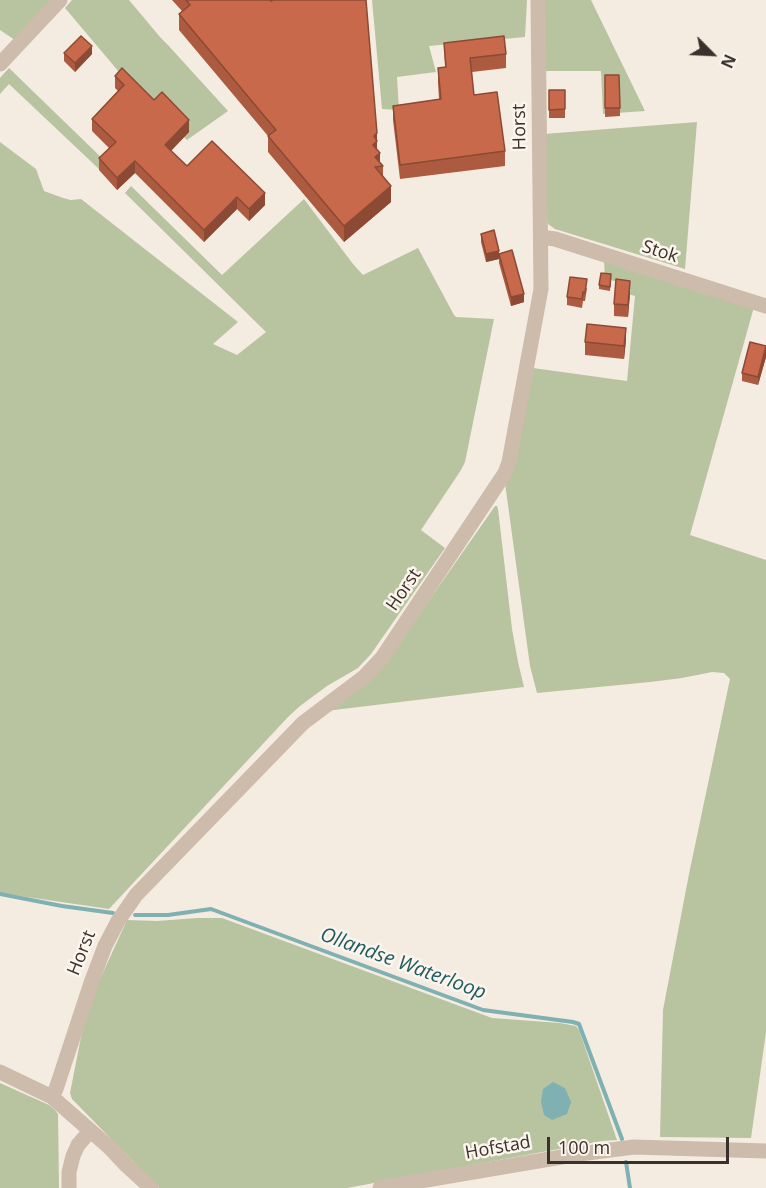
<!DOCTYPE html>
<style>
body{margin:0}
#map{position:relative;width:766px;height:1188px;overflow:hidden;background:#f4ebe1;font-family:"Open Sans",sans-serif}
canvas{display:block}
.north{position:absolute;left:682px;top:24px;width:60px;height:60px;-webkit-text-stroke:4px #fbf5ee;paint-order:stroke;rotate:114deg;font-size:16px;font-weight:700;line-height:24px;text-align:center;color:#3b302b}
.north::after{content:'';display:block;margin:auto;width:21px;height:27px;background:#3b302b;clip-path:polygon(50% 0,100% 100%,50% 72%,0 100%)}
.scale{position:absolute;left:547px;top:1137px;width:182px;height:27px;box-sizing:border-box;border:3px solid #3b302b;border-top:0;padding-left:8px;font-size:18px;line-height:21px;white-space:nowrap;color:#3b302b;-webkit-text-stroke:4px #fbf5ee;paint-order:stroke}
</style>
<div id="map">
<canvas width="766" height="1188"></canvas>
<div class="north">N</div>
<div class="scale">100 m</div>
</div>
<script>
const ctx = document.querySelector('canvas').getContext('2d');
ctx.lineJoin = 'round';
function fill(path, color) { ctx.fillStyle = color; ctx.fill(path, 'evenodd'); }
const toPath = rows => new Path2D(rows.map(r => 'M' + r).join(''));
function strokePath(path, color, width, dash) { ctx.strokeStyle = color; ctx.lineWidth = width; ctx.lineCap = dash ? 'butt' : 'round'; ctx.setLineDash(dash || []); ctx.stroke(path); }
function write(font, color, halo, rows, align = 'center') {
  ctx.font = font + ' "Open Sans",sans-serif'; ctx.lineWidth = 5; ctx.setLineDash([]); ctx.textBaseline = 'middle'; ctx.strokeStyle = halo; ctx.fillStyle = color; for (const [text, x, y, turn = 0] of rows) {
    ctx.save(); ctx.translate(x, y); ctx.rotate((+turn || 0) * Math.PI / 180); ctx.textAlign = isNaN(turn) ? turn : align; if (halo) ctx.strokeText(text, 0, 0); ctx.fillText(text, 0, 0); ctx.restore();
  }
}
fill(toPath([
 [0,0,52,0,15,40,0,30],
 [72,0,129,0,160,37,167,44,228,111,187,140,130,85,65,8],
 [372,0,527,0,525,37,429,46,436,72,397,77,399,110,382,109],
 [543,0,591,0,645,111,603,114,601,71,543,71],
 [9,68,107,163,100,170,9,84,0,94,0,78],
 [697,122,685,269,555,229,548,224,547,217,544,134],
 [0,142,36,169,44,191,63,198,71,200,81,199,238,322,213,344,237,355,266,332,125,193,131,186,222,275,304,199,353,264,363,275,418,248,454,315,456,317,494,319,465,462,461,470,421,530,445,548,371,654,358,668,327,686,300,706,288,717,109,909,0,893],
 [604,261,754,307,690,535,766,560,766,1032,751,1138,660,1137,663,1010,689,874,730,679,724,673,712,672,682,678,650,682,537,693,530,666,505,483,533,368,627,381,635,296,621,292,619,282,605,279],
 [495,506,497,506,498,509,512,629,518,662,524,687,326,711,391,655],
 [197,918,222,918,492,1018,560,1023,576,1026,579,1030,617,1140,602,1141,347,1188,159,1188,72,1099,70,1093,81,1037,91,999,127,920,157,921],
 [0,1083,49,1105,55,1110,58,1114,59,1188,0,1188]
]), '#b8c4a0');
fill(toPath([
 [553,1082,565,1088,571,1102,567,1114,552,1120,544,1115,541,1102,543,1089]
]), '#7fb0b2');
strokePath(toPath([
 [0,894,62,906,113,913],
 [135,915,168,915,211,909,483,1010,573,1022,579,1024,622,1139],
 [626,1162,630,1188]
]), '#7fb0b2', 4);
strokePath(toPath([
 [0,64,60,0],
 [541,237,555,239,766,306],
 [0,1072,52,1097,109,1147,126,1165,151,1188],
 [52,1097,56,1089,91,983,105,946,118,921,136,895,303,723,364,677,382,658,505,473,509,462,541,289,538,0],
 [69,1188,69,1172,73,1156,78,1145,90,1131],
 [380,1188,579,1154,634,1147,766,1151]
]), '#cdbbac', 15);
fill(toPath([
 [172,0,270,0,377,133,377,150,380,162,383,166,383,176,391,202,344,242,268,152,268,136,179,30,179,14,182,11],
 [444,43,506,54,506,68,472,72,474,95,505,151,505,166,400,179,393,120,393,106,439,99,438,83,438,68,445,67],
 [64,53,92,54,75,72,64,61],
 [605,75,620,108,620,116,605,117],
 [115,76,154,100,189,132,171,151,187,166,265,205,249,221,237,209,204,242,135,173,117,190,99,170,99,158,109,148,92,131,92,119,118,91,115,88],
 [549,90,565,90,565,118,549,118],
 [481,234,499,254,524,302,511,306,499,263,499,259,486,262,481,242],
 [611,278,610,291,599,289,599,285],
 [587,288,585,301,583,301,582,308,567,305,567,297],
 [630,293,628,317,614,316,614,304],
 [626,340,624,359,585,355,585,342],
 [766,346,766,357,758,385,742,381,742,373]
]), '#ac5a40');
fill(toPath([
 [92,46,92,54,75,72,75,63],
 [189,120,189,132,165,157,165,145],
 [377,133,377,155,380,153,380,166,373,161,374,136],
 [135,161,135,173,117,190,117,178],
 [391,186,391,202,344,242,344,226],
 [265,193,265,205,249,221,249,209],
 [237,197,237,209,204,242,204,230],
 [499,251,499,259,486,262,486,254],
 [630,281,630,293,628,317,628,305],
 [524,294,524,302,511,306,511,297],
 [626,328,626,340,624,359,624,346],
 [766,349,766,357,758,385,758,377]
]), '#8c4a34');
const building = toPath([
 [186,0,270,0,271,1,273,0,366,0,377,133,374,136,377,141,373,145,380,153,375,157,383,166,375,167,391,186,344,226,268,136,276,130,179,14,190,5,186,0],
 [81,36,92,46,75,63,64,53,81,36],
 [504,36,506,54,470,58,474,95,497,92,505,151,400,165,393,106,441,99,438,68,446,67,444,43,504,36],
 [122,68,154,100,162,92,189,120,165,145,187,166,212,141,265,193,249,209,237,197,204,230,135,161,117,178,99,158,116,142,92,119,124,85,115,76,122,68],
 [605,75,619,75,620,108,605,108,605,75],
 [549,90,565,90,565,109,549,110,549,90],
 [494,230,499,251,486,254,481,234,494,230],
 [512,250,524,294,511,297,499,254,512,250],
 [601,273,611,274,610,287,599,285,601,273],
 [570,277,587,279,585,293,583,292,582,299,567,297,570,277],
 [616,279,630,281,628,305,614,304,616,279],
 [587,324,626,328,624,346,585,342,587,324],
 [750,342,766,346,758,377,742,373,750,342]
]);
fill(building, '#c8694b');
strokePath(building, '#8c4a34', 1.5);
write('18px', '#3b302b', '#fbf5ee', [
 ["Horst",520,127,-91],
 ["Stok",660,252,18],
 ["Horst",404,590,-56],
 ["Horst",82,953,-68],
 ["Hofstad",498,1148,-10]
]);
write('italic 20px', '#1f5a5e', '#fbf5ee', [
 ["Ollandse Waterloop",403,964,20]
]);
</script>
